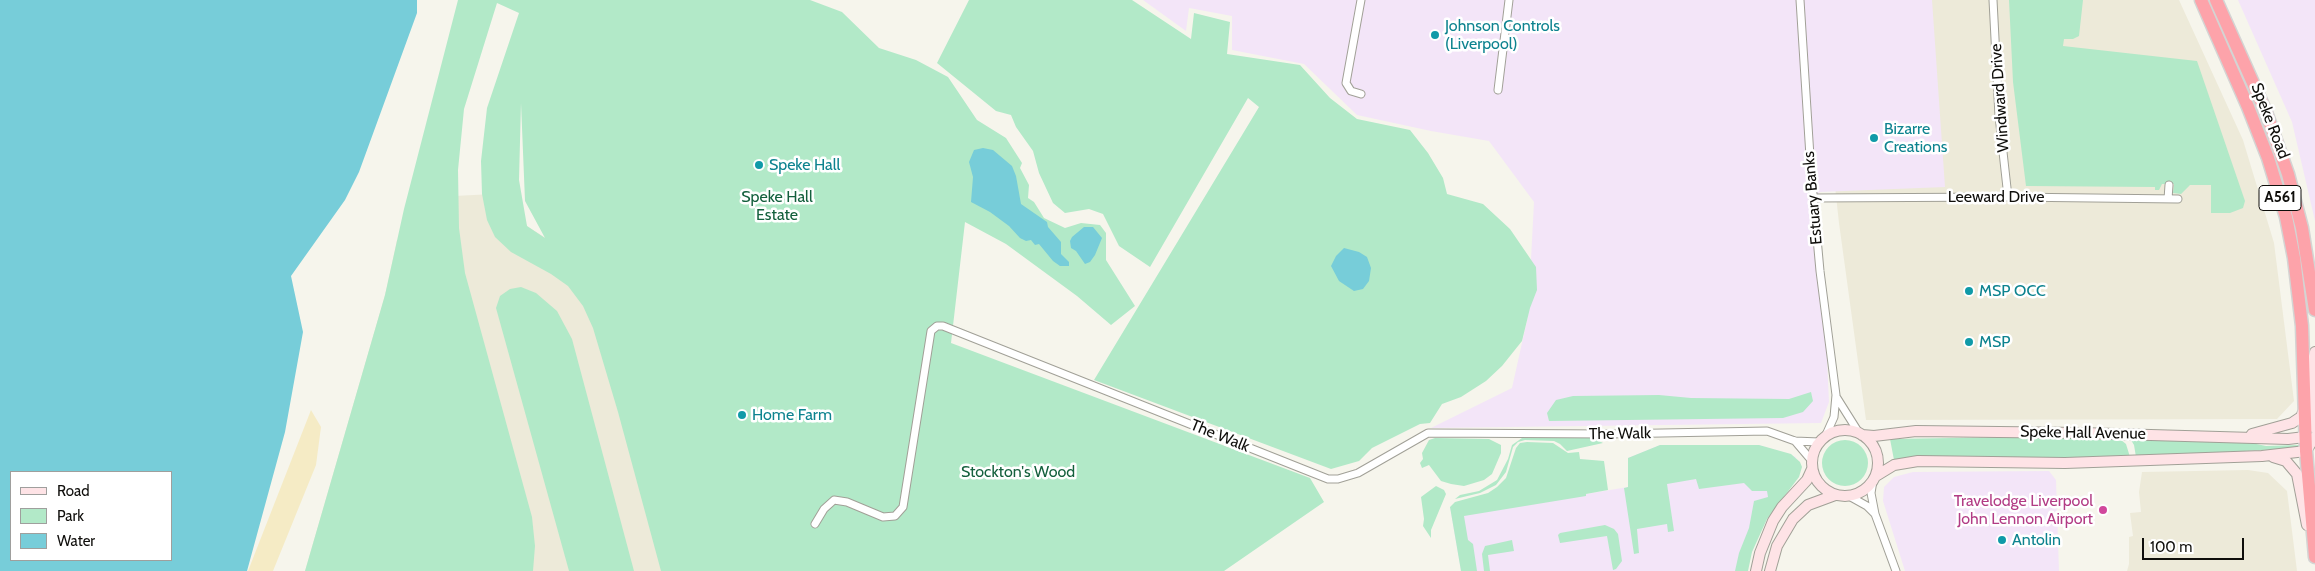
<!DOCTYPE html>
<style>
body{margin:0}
#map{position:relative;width:2315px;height:571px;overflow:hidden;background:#f6f5ec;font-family:Cabin,sans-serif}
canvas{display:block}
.legend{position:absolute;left:10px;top:471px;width:162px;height:90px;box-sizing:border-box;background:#fff;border:1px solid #9f9f9d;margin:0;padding:6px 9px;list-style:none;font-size:15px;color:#0f0e0b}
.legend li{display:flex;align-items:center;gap:10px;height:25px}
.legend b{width:25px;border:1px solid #9f9f9d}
.scale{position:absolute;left:2142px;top:538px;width:102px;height:22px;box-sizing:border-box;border:2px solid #0f0e0b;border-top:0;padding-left:6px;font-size:15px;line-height:18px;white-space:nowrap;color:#0f0e0b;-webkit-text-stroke:4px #fff;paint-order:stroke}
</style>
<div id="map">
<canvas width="2315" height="571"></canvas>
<ul class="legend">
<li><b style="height:6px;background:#fee3e6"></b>Road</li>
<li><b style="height:14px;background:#b2e9c8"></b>Park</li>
<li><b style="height:14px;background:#77cdd9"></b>Water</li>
</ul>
<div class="scale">100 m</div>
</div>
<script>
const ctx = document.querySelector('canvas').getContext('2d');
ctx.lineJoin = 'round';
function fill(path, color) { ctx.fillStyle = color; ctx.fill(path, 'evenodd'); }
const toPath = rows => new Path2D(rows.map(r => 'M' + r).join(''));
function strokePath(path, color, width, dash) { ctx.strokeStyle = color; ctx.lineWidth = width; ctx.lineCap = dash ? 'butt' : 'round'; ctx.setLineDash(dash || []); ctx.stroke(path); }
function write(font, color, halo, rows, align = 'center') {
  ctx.font = font + ' Cabin,sans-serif'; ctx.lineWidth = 5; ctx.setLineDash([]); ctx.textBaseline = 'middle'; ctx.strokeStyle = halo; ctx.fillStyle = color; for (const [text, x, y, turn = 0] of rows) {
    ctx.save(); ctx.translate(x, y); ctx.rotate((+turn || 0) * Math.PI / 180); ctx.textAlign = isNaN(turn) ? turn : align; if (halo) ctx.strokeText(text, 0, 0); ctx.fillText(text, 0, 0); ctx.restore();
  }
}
fill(toPath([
 [1824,0,2179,0,2243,140,2274,243,2294,401,2277,419,1866,420,1839,223,1825,96],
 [513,193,527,226,583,262,691,571,305,571,385,295,397,240,454,196],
 [2248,470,2268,473,2287,491,2297,571,2127,571,2129,564,2129,537,2133,536,2130,513,2141,512,2139,492,2142,472]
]), '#edead9');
fill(toPath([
 [1143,0,1932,0,1945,187,1819,192,1829,402,1821,423,1431,428,1512,388,1528,316,1534,202,1489,141,1431,131,1357,115,1304,64,1232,50,1232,16,1189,8,1186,31],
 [2238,0,2315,0,2315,221,2292,122],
 [1660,445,1759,445,1796,457,1767,511,1745,571,1461,571,1450,507,1586,494,1628,487,1628,458],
 [2049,471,2056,480,2059,571,1905,571,1883,501,1884,487,1894,477,1913,472]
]), '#f3e5f8');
fill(toPath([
 [458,0,810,0,842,12,879,48,916,60,948,77,977,120,1006,138,1022,163,1020,168,1029,185,1028,198,1034,202,1044,218,1065,228,1081,223,1100,225,1106,233,1106,260,1135,306,1111,325,1077,296,1006,244,965,222,951,343,1310,478,1324,502,1224,571,661,571,618,412,593,328,583,306,568,286,551,274,511,252,495,237,487,220,482,194,481,161,487,108,519,13,497,3,464,109,458,170,459,228,465,273,532,517,535,546,533,571,305,571,385,295,404,209],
 [521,103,525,201,545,238,527,226,519,180],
 [969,0,1132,0,1191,39,1194,13,1230,22,1227,54,1300,65,1330,98,1357,119,1410,130,1428,153,1443,178,1447,194,1483,204,1510,229,1536,267,1537,290,1530,308,1522,341,1502,366,1486,381,1461,397,1442,404,1430,423,1420,424,1372,448,1359,461,1331,469,1094,380,1259,107,1248,98,1150,267,1119,246,1103,214,1089,209,1065,213,1053,203,1039,173,1033,151,1016,127,1011,115,996,111,937,63],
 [2009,0,2083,0,2079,36,2073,39,2064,39,2063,46,2197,61,2245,201,2243,208,2230,213,2211,213,2211,185,2190,185,2181,194,2173,193,2174,184,2162,184,2159,190,2155,190,2155,187,2026,186,2013,82],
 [521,287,536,293,557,311,572,339,634,571,569,571,496,308,500,296,510,289],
 [1811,392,1813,401,1803,412,1783,418,1549,421,1547,413,1556,400,1573,396,1659,395,1691,398,1789,399],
 [2074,436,2088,440,2121,440,2126,444,2130,457,1894,460,1890,439],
 [1586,437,1595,439,1603,443,1567,451,1560,444,1554,441,1525,440,1518,442,1513,447,1506,472,1496,485,1480,493,1455,499,1460,495,1479,491,1497,480,1508,459,1512,445,1522,438],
 [2223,437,2266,446,2299,445,2299,448,2136,457,2134,445,2131,440,2125,438],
 [1435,438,1489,439,1501,445,1501,453,1492,474,1484,480,1464,486,1451,484,1441,481,1429,465,1422,468,1420,463,1423,459,1422,453,1429,440],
 '1822 463a23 23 0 1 1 46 0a23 23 0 1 1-46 0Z',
 [1527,442,1553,443,1568,453,1579,452,1580,459,1604,461,1608,490,1586,494,1586,496,1464,516,1468,540,1473,544,1477,571,1461,571,1450,507,1455,502,1488,493,1497,487,1506,478,1516,448,1520,443],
 [1660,445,1759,445,1791,454,1800,462,1802,467,1799,477,1767,519,1752,552,1748,571,1735,571,1739,553,1749,528,1754,501,1768,497,1767,491,1752,491,1744,483,1699,489,1696,479,1667,484,1674,531,1668,532,1667,524,1637,529,1639,553,1634,554,1624,488,1628,487,1628,458],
 [1436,486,1444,490,1446,494,1431,530,1431,538,1423,526,1424,519,1421,497],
 [1605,525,1614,529,1618,534,1622,561,1616,569,1613,570,1607,536,1560,543,1558,535,1560,533],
 [1512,540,1514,551,1488,555,1490,571,1484,571,1482,554,1485,546]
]), '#b2e9c8');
fill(toPath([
 [311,410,321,427,316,465,273,571,248,571]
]), '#f5ebc5');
fill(toPath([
 [0,0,417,0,417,13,359,172,345,200,291,276,303,332,285,432,247,571,0,571],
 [11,472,171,472,171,560,11,560],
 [983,148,993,150,1012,166,1016,176,1021,204,1047,222,1048,227,1061,242,1061,254,1069,262,1069,266,1060,266,1053,261,1039,244,1035,245,1031,240,1026,241,1020,238,1009,226,990,212,971,202,973,177,969,162,974,150],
 [1084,227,1093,227,1102,238,1095,255,1090,262,1085,264,1076,251,1071,248,1070,241,1072,237],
 [1344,248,1359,252,1367,257,1371,268,1369,281,1363,289,1354,291,1339,281,1331,266,1336,256]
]), '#77cdd9');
const street = toPath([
 [1361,0,1346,83,1351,91,1361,94],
 [1800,0,1811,172,1820,271,1836,395,1834,417,1825,437],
 [1993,0,1999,116,2008,197],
 [1498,90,1509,0],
 [1813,198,2008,197,2178,199],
 [2168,199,2169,185],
 [1837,398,1859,433],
 [1795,441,1812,461],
 [1873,481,1871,493,1875,514,1896,571],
 [1849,496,1867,506,1875,514],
 [815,524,824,509,834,500,847,502,883,517,895,516,903,507,931,331,937,326,943,326,1328,479,1338,479,1358,473,1428,433,1610,434,1767,431,1795,441,1819,442]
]);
const secondary = toPath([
 [2315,352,2312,365,2315,428],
 '1812 463a33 33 0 1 1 66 0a33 33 0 1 1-66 0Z',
 [2252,434,2292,423,2301,417,2304,410],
 [1862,435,1874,436,1916,431,2082,433,2288,439,2305,437],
 [2273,457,2286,461,2297,474,2307,525],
 [1876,476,1894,465,1918,461,2065,463,2262,456,2306,451,2315,437],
 [1756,571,1760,553,1773,521,1782,507,1807,480,1812,469],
 [1770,571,1777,546,1793,519,1808,505,1835,495]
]);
const highway = toPath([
 [2201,0,2248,107,2268,158,2286,217,2294,258,2302,326,2306,451,2315,557],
 [2216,0,2266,112,2288,174,2302,228,2315,310]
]);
strokePath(street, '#a1a097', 9);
strokePath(secondary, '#a1a097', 12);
strokePath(highway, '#d4d4d3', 15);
strokePath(street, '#fff', 7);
strokePath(secondary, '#fee3e6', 10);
strokePath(highway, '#fda3aa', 12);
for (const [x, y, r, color] of [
 [1435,35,5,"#0f9aa8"],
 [1874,138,5,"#0f9aa8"],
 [759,165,5,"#0f9aa8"],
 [1969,291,5,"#0f9aa8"],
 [1969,342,5,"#0f9aa8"],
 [742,415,5,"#0f9aa8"],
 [2103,510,5,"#d1479c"],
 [2002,540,5,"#0f9aa8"]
]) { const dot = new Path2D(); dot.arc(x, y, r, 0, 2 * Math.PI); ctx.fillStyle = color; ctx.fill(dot); strokePath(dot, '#fff', 2); }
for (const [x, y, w] of [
 [2280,198,42]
]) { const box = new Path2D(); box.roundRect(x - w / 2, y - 12.5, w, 25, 4); ctx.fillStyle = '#fff'; ctx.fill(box); strokePath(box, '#0f0e0b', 1); }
write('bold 15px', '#0f0e0b', null, [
 ["A561",2280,198]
]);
write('16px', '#0d838f', '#fff', [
 ["Johnson Controls",1445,26],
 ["(Liverpool)",1445,44],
 ["Bizarre",1884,129],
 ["Creations",1884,147],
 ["Speke Hall",769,165],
 ["MSP OCC",1979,291],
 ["MSP",1979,342],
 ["Home Farm",752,415],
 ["Antolin",2012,540]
], 'left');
write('16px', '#0f0e0b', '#fff', [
 ["Windward Drive",2000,98,-94],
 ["Speke Road",2270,121,69],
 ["Leeward Drive",1996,197],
 ["Estuary Banks",1813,198,-95],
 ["Speke Hall Avenue",2083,433,1],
 ["The Walk",1620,434,-1],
 ["The Walk",1220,436,22]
]);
write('16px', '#14603d', '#fff', [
 ["Speke Hall",777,197],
 ["Estate",777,215],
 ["Stockton's Wood",1018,472]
]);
write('16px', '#b23c85', '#fff', [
 ["Travelodge Liverpool",2093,501],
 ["John Lennon Airport",2093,519]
], 'right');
</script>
